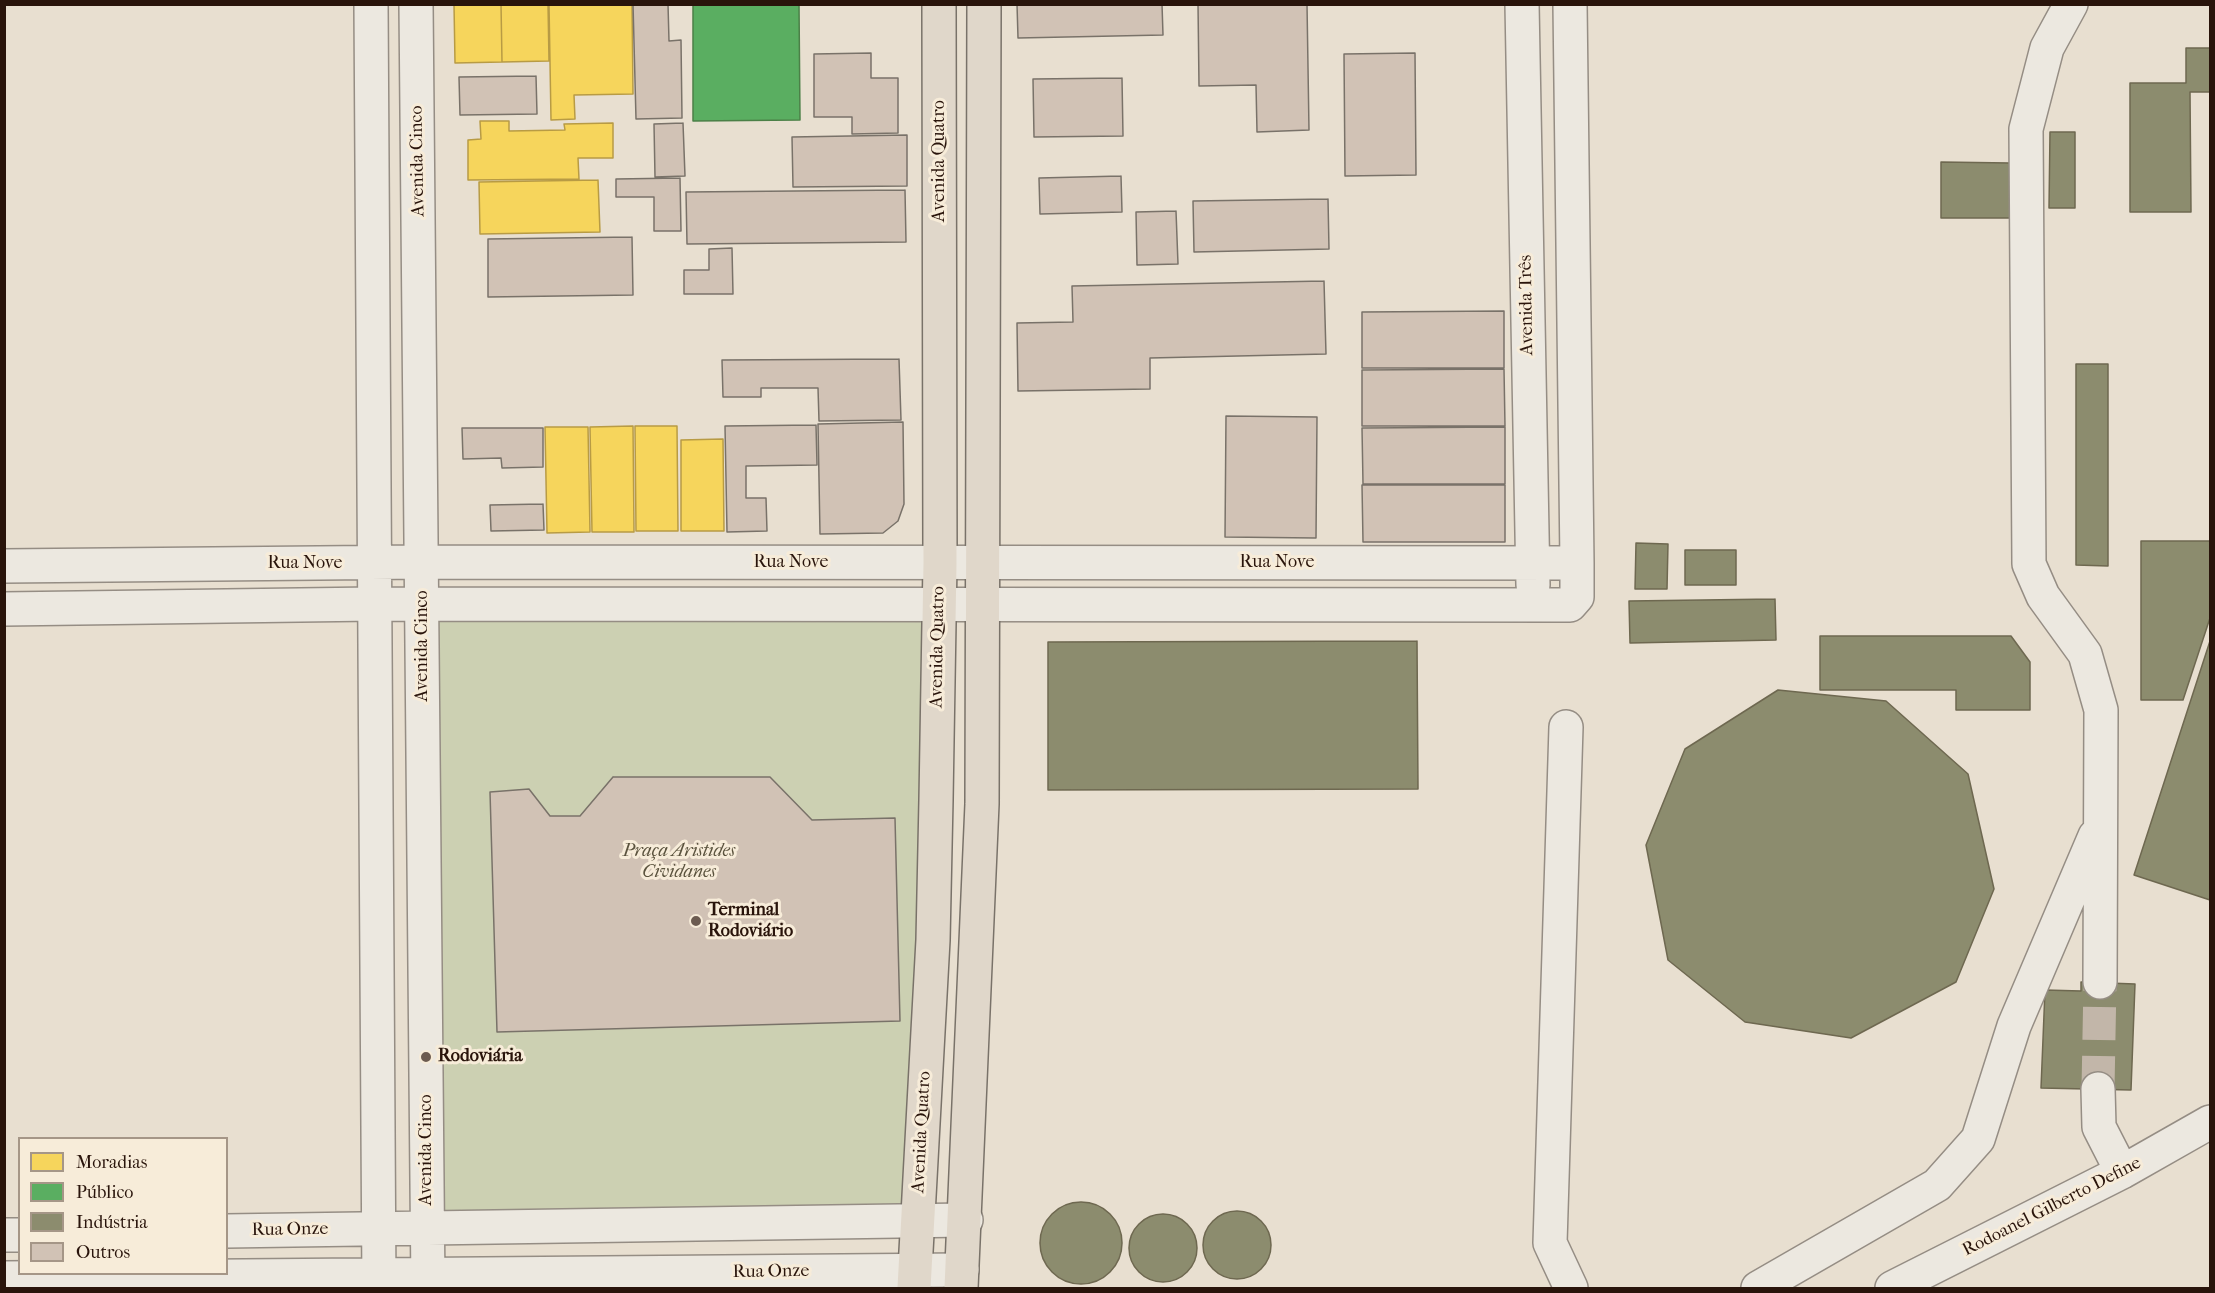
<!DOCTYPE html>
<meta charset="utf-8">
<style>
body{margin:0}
#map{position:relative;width:2215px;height:1293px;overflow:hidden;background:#e8dfd0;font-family:"IM FELL French Canon",serif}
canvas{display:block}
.frame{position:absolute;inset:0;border:6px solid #29140b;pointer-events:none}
.legend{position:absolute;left:18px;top:1137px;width:210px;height:138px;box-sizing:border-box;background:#f7ecd9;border:2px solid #a59687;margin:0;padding:8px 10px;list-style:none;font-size:18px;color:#29140b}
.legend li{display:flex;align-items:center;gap:12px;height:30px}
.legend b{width:30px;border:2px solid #a59687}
</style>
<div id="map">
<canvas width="2215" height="1293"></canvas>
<div class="frame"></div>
<ul class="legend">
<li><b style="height:16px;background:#f6d55c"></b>Moradias</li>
<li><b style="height:16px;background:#5aae61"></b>Público</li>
<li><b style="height:16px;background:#8c8c6e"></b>Indústria</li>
<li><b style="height:16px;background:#d1c2b5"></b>Outros</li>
</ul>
</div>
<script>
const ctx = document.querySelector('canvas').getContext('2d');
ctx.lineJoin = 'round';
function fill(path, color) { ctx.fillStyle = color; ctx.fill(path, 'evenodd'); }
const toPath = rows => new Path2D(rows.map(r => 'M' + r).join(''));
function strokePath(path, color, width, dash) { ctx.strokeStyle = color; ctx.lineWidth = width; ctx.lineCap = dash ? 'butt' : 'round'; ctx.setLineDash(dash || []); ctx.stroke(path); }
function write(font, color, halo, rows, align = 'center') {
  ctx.font = font + ' "IM FELL French Canon",serif'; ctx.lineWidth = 6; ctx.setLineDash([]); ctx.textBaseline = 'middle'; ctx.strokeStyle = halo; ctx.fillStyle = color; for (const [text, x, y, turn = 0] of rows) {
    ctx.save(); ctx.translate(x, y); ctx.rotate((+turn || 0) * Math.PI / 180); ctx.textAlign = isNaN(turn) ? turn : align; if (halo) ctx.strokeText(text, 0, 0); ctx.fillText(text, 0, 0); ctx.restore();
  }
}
fill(toPath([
 [423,604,939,605,917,1221,428,1230]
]), '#ccd0b2');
const homes = toPath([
 [454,4,501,4,502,62,455,63,454,4],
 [501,4,548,4,549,61,502,62,501,4],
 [549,4,632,4,633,94,574,95,575,119,551,120,549,4],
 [480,121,509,121,509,131,565,130,564,124,613,123,613,158,578,158,579,179,468,180,468,140,481,139,480,121],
 [598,180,600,232,480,234,479,182,598,180],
 [633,426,634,532,592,532,590,427,633,426],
 [635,426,677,426,678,531,636,531,635,426],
 [545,427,588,427,590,532,547,533,545,427],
 [723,439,724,531,681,531,681,440,723,439]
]);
fill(homes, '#f6d55c');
strokePath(homes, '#b89b44', 1.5);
const public = toPath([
 [693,4,799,4,800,120,693,121,693,4]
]);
fill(public, '#5aae61');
strokePath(public, '#4b8047', 1.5);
const industry = toPath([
 [2186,48,2210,48,2210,92,2190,92,2191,212,2130,212,2130,83,2186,83,2186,48],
 [2050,132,2075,132,2075,208,2049,208,2050,132],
 [1941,162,2010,163,2010,218,1941,218,1941,162],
 [2076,364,2108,364,2108,566,2076,565,2076,364],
 [2141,541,2210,541,2210,618,2183,700,2141,700,2141,541],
 [1636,543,1668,544,1667,589,1635,589,1636,543],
 [1685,550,1736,550,1736,585,1685,585,1685,550],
 [1775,599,1776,640,1630,643,1629,601,1775,599],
 [1820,636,2011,636,2030,662,2030,710,1956,710,1956,690,1820,690,1820,636],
 [1417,641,1418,789,1048,790,1048,642,1417,641],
 [2210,641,2210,900,2134,875,2210,641],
 [1778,690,1886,701,1968,774,1994,889,1956,982,1851,1038,1745,1022,1668,960,1646,845,1685,749,1778,690],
 [2081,982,2135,984,2131,1090,2041,1088,2045,990,2081,991,2081,982],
 '1040 1243a41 41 0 1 1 82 0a41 41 0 1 1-82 0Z',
 '1203 1245a34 34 0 1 1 68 0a34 34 0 1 1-68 0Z',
 '1129 1248a34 34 0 1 1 68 0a34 34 0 1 1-68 0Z'
]);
fill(industry, '#8c8c6e');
strokePath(industry, '#6e6850', 1.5);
const building = toPath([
 [633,4,668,4,669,41,681,40,682,118,636,119,633,4],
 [1017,4,1162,4,1163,35,1018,38,1017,4],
 [1198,4,1307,4,1309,130,1257,132,1256,85,1199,86,1198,4],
 [871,53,871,78,898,78,898,133,852,134,852,117,814,117,814,54,871,53],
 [1415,53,1416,175,1345,176,1344,54,1415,53],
 [536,76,537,114,460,115,459,77,536,76],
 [1122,78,1123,136,1034,137,1033,79,1122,78],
 [683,123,685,176,655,177,654,124,683,123],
 [907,135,907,186,793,187,792,137,907,135],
 [1121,176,1122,212,1040,214,1039,178,1121,176],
 [680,178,681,231,654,231,654,197,616,197,616,179,680,178],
 [905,190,906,242,687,244,686,192,905,190],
 [1328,199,1329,249,1194,252,1193,201,1328,199],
 [1176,211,1178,264,1137,265,1136,212,1176,211],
 [632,237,633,295,488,297,488,239,632,237],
 [732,248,733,294,684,294,684,270,709,270,709,249,732,248],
 [1324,281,1326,354,1150,358,1150,389,1018,391,1017,323,1073,322,1072,286,1324,281],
 [1504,311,1504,368,1362,368,1362,312,1504,311],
 [899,359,901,420,819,421,818,388,761,388,761,397,723,397,722,360,899,359],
 [1504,369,1505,426,1362,426,1362,370,1504,369],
 [1226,416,1317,417,1316,538,1225,537,1226,416],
 [903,422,904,504,898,521,883,533,820,534,818,424,903,422],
 [816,425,817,465,746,466,746,498,766,498,767,531,727,532,725,426,816,425],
 [1505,427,1505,484,1363,484,1362,428,1505,427],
 [462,428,543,428,543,467,502,468,501,458,463,459,462,428],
 [1362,485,1505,485,1505,542,1363,542,1362,485],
 [543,504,544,530,491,531,490,505,543,504],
 [613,777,770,777,812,820,895,818,900,1021,497,1032,490,792,529,789,550,816,580,816,613,777]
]);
fill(building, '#d1c2b5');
strokePath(building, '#797269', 1.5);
strokePath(toPath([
 [2098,1089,2100,982]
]), '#c2b6a9', 33, [33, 16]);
const minor = toPath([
 [371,4,379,1288],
 [416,4,428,1288],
 [1522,4,1533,585],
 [2071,4,2047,48,2026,129,2029,564,2043,596,2085,654,2101,710,2100,982],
 [4,566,423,562,1577,563],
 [4,609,374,604,1570,605,1577,597,1577,563,1570,4],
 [1566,727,1550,1243,1571,1288],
 [2098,1089,2099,1127,2122,1172],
 [226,1231,966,1220],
 [4,1235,20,1235],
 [4,1278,962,1270],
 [1758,1288,1937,1185,1978,1139,2014,1026,2095,836],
 [1892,1288,2122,1172,2210,1122]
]);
const major = toPath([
 [914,1288,933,940,936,800,940,563,939,4],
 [961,1288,982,804,984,4]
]);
strokePath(minor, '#958d84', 36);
strokePath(major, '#797269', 36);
strokePath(minor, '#ece8e0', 33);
strokePath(major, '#e0d7ca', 33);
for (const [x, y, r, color] of [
 [696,921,6,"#6c5b50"],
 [426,1057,6,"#6c5b50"]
]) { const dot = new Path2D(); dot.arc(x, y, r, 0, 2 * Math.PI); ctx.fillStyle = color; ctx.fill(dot); strokePath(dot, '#f7ecd9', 2); }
write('18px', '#29140b', '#f7ecd9', [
 ["Avenida Cinco",418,161,-91],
 ["Avenida Quatro",940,161,-90],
 ["Avenida Três",1527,305,-91],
 ["Rua Nove",791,563],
 ["Rua Nove",1277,563],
 ["Rua Nove",305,564],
 ["Avenida Cinco",423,646,-90],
 ["Avenida Quatro",938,647,-89],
 ["Avenida Quatro",922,1132,-87],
 ["Avenida Cinco",427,1150,-90],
 ["Rodoanel Gilberto Define",2052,1207,-27],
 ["Rua Onze",290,1230,-1],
 ["Rua Onze",771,1272,-1]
]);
write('italic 18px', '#5a523d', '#f7ecd9', [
 ["Praça Aristides",679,852],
 ["Cividanes",679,873]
]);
write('bold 18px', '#29140b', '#f7ecd9', [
 ["Terminal",708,911],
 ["Rodoviário",708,932],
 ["Rodoviária",438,1057]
], 'left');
</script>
